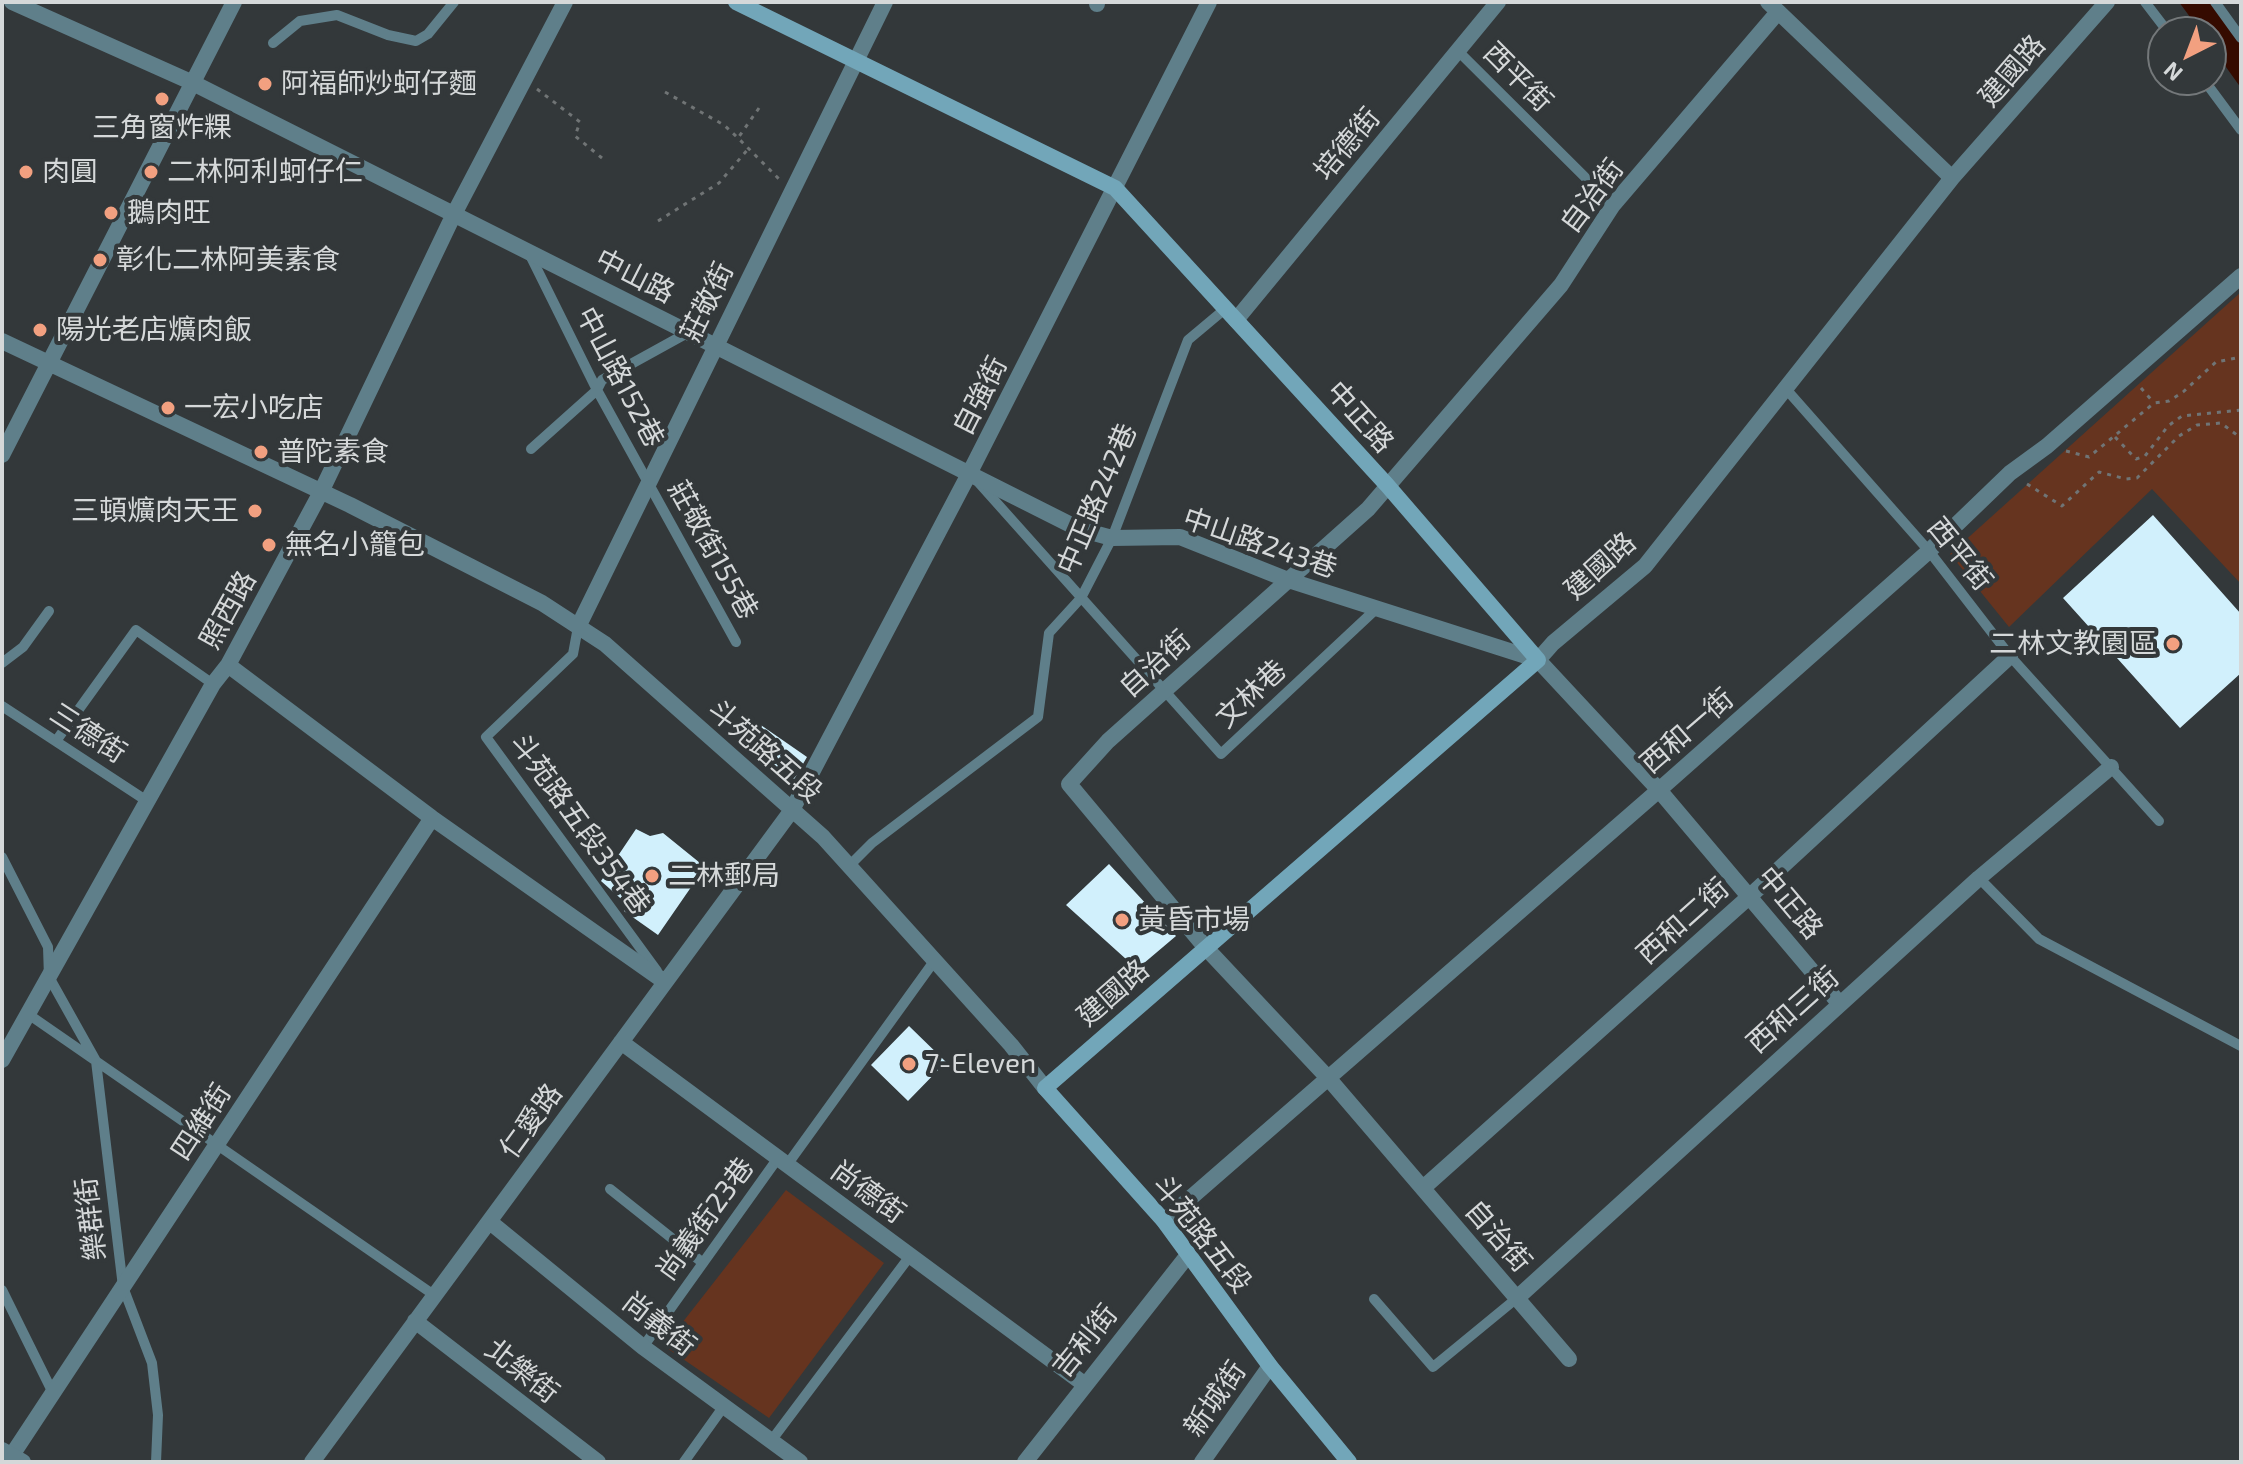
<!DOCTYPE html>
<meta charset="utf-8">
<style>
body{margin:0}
#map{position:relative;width:2243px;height:1464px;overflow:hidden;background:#33383a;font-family:"Exo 2",sans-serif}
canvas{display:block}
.frame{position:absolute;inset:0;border:4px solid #d5d8d9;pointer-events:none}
.north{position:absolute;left:2147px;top:16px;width:80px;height:80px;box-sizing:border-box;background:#33383a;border:2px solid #74787a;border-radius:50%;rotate:222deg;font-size:22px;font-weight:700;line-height:32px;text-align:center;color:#d5d8d9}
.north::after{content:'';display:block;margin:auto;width:28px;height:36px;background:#f2a080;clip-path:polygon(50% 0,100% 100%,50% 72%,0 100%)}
</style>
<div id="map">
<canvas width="2243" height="1464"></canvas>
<div class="frame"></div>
<div class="north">N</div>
</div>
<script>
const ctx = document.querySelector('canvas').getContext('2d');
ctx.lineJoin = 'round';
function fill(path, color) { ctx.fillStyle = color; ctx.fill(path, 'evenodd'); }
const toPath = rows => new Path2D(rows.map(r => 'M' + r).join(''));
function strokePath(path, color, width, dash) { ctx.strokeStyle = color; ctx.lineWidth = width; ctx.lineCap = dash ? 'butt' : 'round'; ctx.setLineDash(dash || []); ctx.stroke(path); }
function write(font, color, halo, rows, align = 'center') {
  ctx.font = font + ' "Exo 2","Noto Sans TC",sans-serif'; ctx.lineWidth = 8; ctx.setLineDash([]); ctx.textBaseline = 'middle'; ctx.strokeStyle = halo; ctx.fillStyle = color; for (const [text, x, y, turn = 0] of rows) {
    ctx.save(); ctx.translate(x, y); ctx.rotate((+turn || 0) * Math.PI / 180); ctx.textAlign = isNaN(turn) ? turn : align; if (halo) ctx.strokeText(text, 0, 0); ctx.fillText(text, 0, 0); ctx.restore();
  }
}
fill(toPath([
 [2241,292,2241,584,2152,489,2009,627,1950,554],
 [786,1190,884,1263,769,1418,664,1346]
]), '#66341f');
fill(toPath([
 [2179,2,2209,2,2241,43,2241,88,2211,46,2211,32,2201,32]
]), '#350b00');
fill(toPath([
 [2153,515,2241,614,2241,673,2180,728,2063,598],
 [755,721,807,757,792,783,738,745],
 [636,829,650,836,663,833,705,867,658,935,624,911,628,905,601,881],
 [1109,864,1176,936,1137,969,1066,905],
 [909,1026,946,1062,908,1101,871,1065]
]), '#d1f0fc');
strokePath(toPath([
 [537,89,580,122,575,136,602,158],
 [665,92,724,125,738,138],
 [759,108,738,138,780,180],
 [658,221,719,183,749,148],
 [2141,388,2154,403],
 [2115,437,2136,459,2145,456,2168,426,2182,416,2241,410],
 [2066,451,2089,457,2154,403,2169,401,2183,392,2216,362,2241,357],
 [2027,484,2062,506,2099,472,2126,479,2137,478,2179,436,2197,425,2221,423,2241,438]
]), '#707475', 3, [4, 6]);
strokePath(toPath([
 [2145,2,2168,32],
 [2215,2,2241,38],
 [273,43,300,21,337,15,388,35,416,41,428,34,454,2],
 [1458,51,1613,205],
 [2204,80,2241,130],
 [529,253,597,390,736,642],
 [1786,389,1929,551,2010,656,2159,821],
 [531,449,597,390,602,380,689,332],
 [979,483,1221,754,1375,610],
 [578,627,573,654,486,737,657,971],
 [2,663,23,647,49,611],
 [2,706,147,801],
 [56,741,136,630,213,684],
 [2,857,48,947,49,977,96,1061,123,1287,152,1363,158,1415,156,1462],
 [849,866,872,843,1038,717,1049,633,1081,598,1112,538,1188,340,1225,309],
 [1979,878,2039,939,2241,1046],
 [28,1014,434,1295],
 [787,1165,935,960],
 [610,1189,703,1263],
 [2,1290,53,1393],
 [1374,1299,1433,1367,1517,1298],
 [643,1347,778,1158],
 [771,1441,910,1256],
 [684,1462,724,1406]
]), '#5f7f8a', 10);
strokePath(toPath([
 [12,2,191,82,1079,529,1112,538,1180,537,1288,580,1538,660,1659,790,1839,1003],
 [1768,2,1952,178],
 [1097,4,1097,2],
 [1236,320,1498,2],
 [2,341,350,505,542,603,605,644,823,837,1011,1045,1045,1088],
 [2,455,234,2],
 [578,627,885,2],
 [1538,660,1553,643,1645,566,1952,178,2107,2],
 [228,665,432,818,665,982],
 [621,1042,1084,1384],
 [2,1060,213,684,228,665,321,492,454,214,565,2],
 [1423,1188,1750,896,2010,656],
 [1164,1221,1659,790,1929,551,2010,473,2047,446,2241,276],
 [490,1222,643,1347,800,1462],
 [1517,1298,1979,878,2111,767],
 [415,1321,598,1462],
 [1569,1359,1329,1079,1206,948,1069,784,1108,741,1368,509,1561,285,1613,205,1778,12],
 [12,1455,432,818],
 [312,1462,792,810,970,472,1209,2],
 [1025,1462,1188,1255],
 [1202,1462,1270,1366]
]), '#5f7f8a', 16);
strokePath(toPath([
 [2,1450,23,1462]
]), '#5f7f8a', 16);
strokePath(toPath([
 [736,2,1115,188,1387,485,1538,660,1045,1088,1164,1221,1270,1366,1349,1462]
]), '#72a6b9', 16);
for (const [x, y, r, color] of [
 [265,84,8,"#f2a080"],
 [162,99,8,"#f2a080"],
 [26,172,8,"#f2a080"],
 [151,172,8,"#f2a080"],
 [111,213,8,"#f2a080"],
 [100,260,8,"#f2a080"],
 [40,330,8,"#f2a080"],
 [168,408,8,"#f2a080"],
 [261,452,8,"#f2a080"],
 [255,511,8,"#f2a080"],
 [269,545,8,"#f2a080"],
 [2173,644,8,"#f2a080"],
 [652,876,8,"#f2a080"],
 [1122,920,8,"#f2a080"],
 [909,1064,8,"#f2a080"]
]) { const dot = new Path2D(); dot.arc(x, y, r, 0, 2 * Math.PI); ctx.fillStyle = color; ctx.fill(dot); strokePath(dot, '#33383a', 3); }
write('28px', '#d5d8d9', '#33383a', [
 ["建國路",2012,71,-49],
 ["西平街",1518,77,45],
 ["培德街",1347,144,-50],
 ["自治街",1592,196,-53],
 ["中山路",635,276,27],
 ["莊敬街",707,302,-64],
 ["中山路152巷",620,377,62],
 ["自強街",980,396,-63],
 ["中正路",1360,417,48],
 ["中正路242巷",1097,499,-67],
 ["中山路243巷",1260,543,19],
 ["莊敬街155巷",713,550,61],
 ["西平街",1960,554,51],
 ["建國路",1600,566,-42],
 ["照西路",228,610,-61],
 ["自治街",1155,664,-42],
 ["文林巷",1251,694,-43],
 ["西和一街",1687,731,-41],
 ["三德街",88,733,33],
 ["斗苑路五段",765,751,41],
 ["斗苑路五段354巷",580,824,54],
 ["中正路",1790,903,50],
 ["西和二街",1683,921,-42],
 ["建國路",1113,993,-41],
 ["西和三街",1793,1010,-42],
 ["仁愛路",531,1121,-54],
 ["四維街",201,1122,-57],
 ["尚德街",868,1192,36],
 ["樂群街",91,1219,-97],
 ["尚義街23巷",705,1219,-54],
 ["斗苑路五段",1202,1234,52],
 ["自治街",1498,1236,49],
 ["尚義街",659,1324,38],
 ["吉利街",1085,1341,-51],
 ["北樂街",522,1371,38],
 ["新城街",1215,1399,-55]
]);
write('28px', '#d5d8d9', '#33383a', [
 ["阿福師炒蚵仔麵",281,84],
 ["三角窗炸粿",162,128,"center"],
 ["肉圓",42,172],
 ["二林阿利蚵仔仁",167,172],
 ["鵝肉旺",127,213],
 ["彰化二林阿美素食",116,260],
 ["陽光老店爌肉飯",56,330],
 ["一宏小吃店",184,408],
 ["普陀素食",277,452],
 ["三頓爌肉天王",239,511,"right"],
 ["無名小籠包",285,545],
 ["二林文教園區",2157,644,"right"],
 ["二林郵局",668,876],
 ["黃昏市場",1138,920],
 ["7-Eleven",925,1064]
], 'left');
</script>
